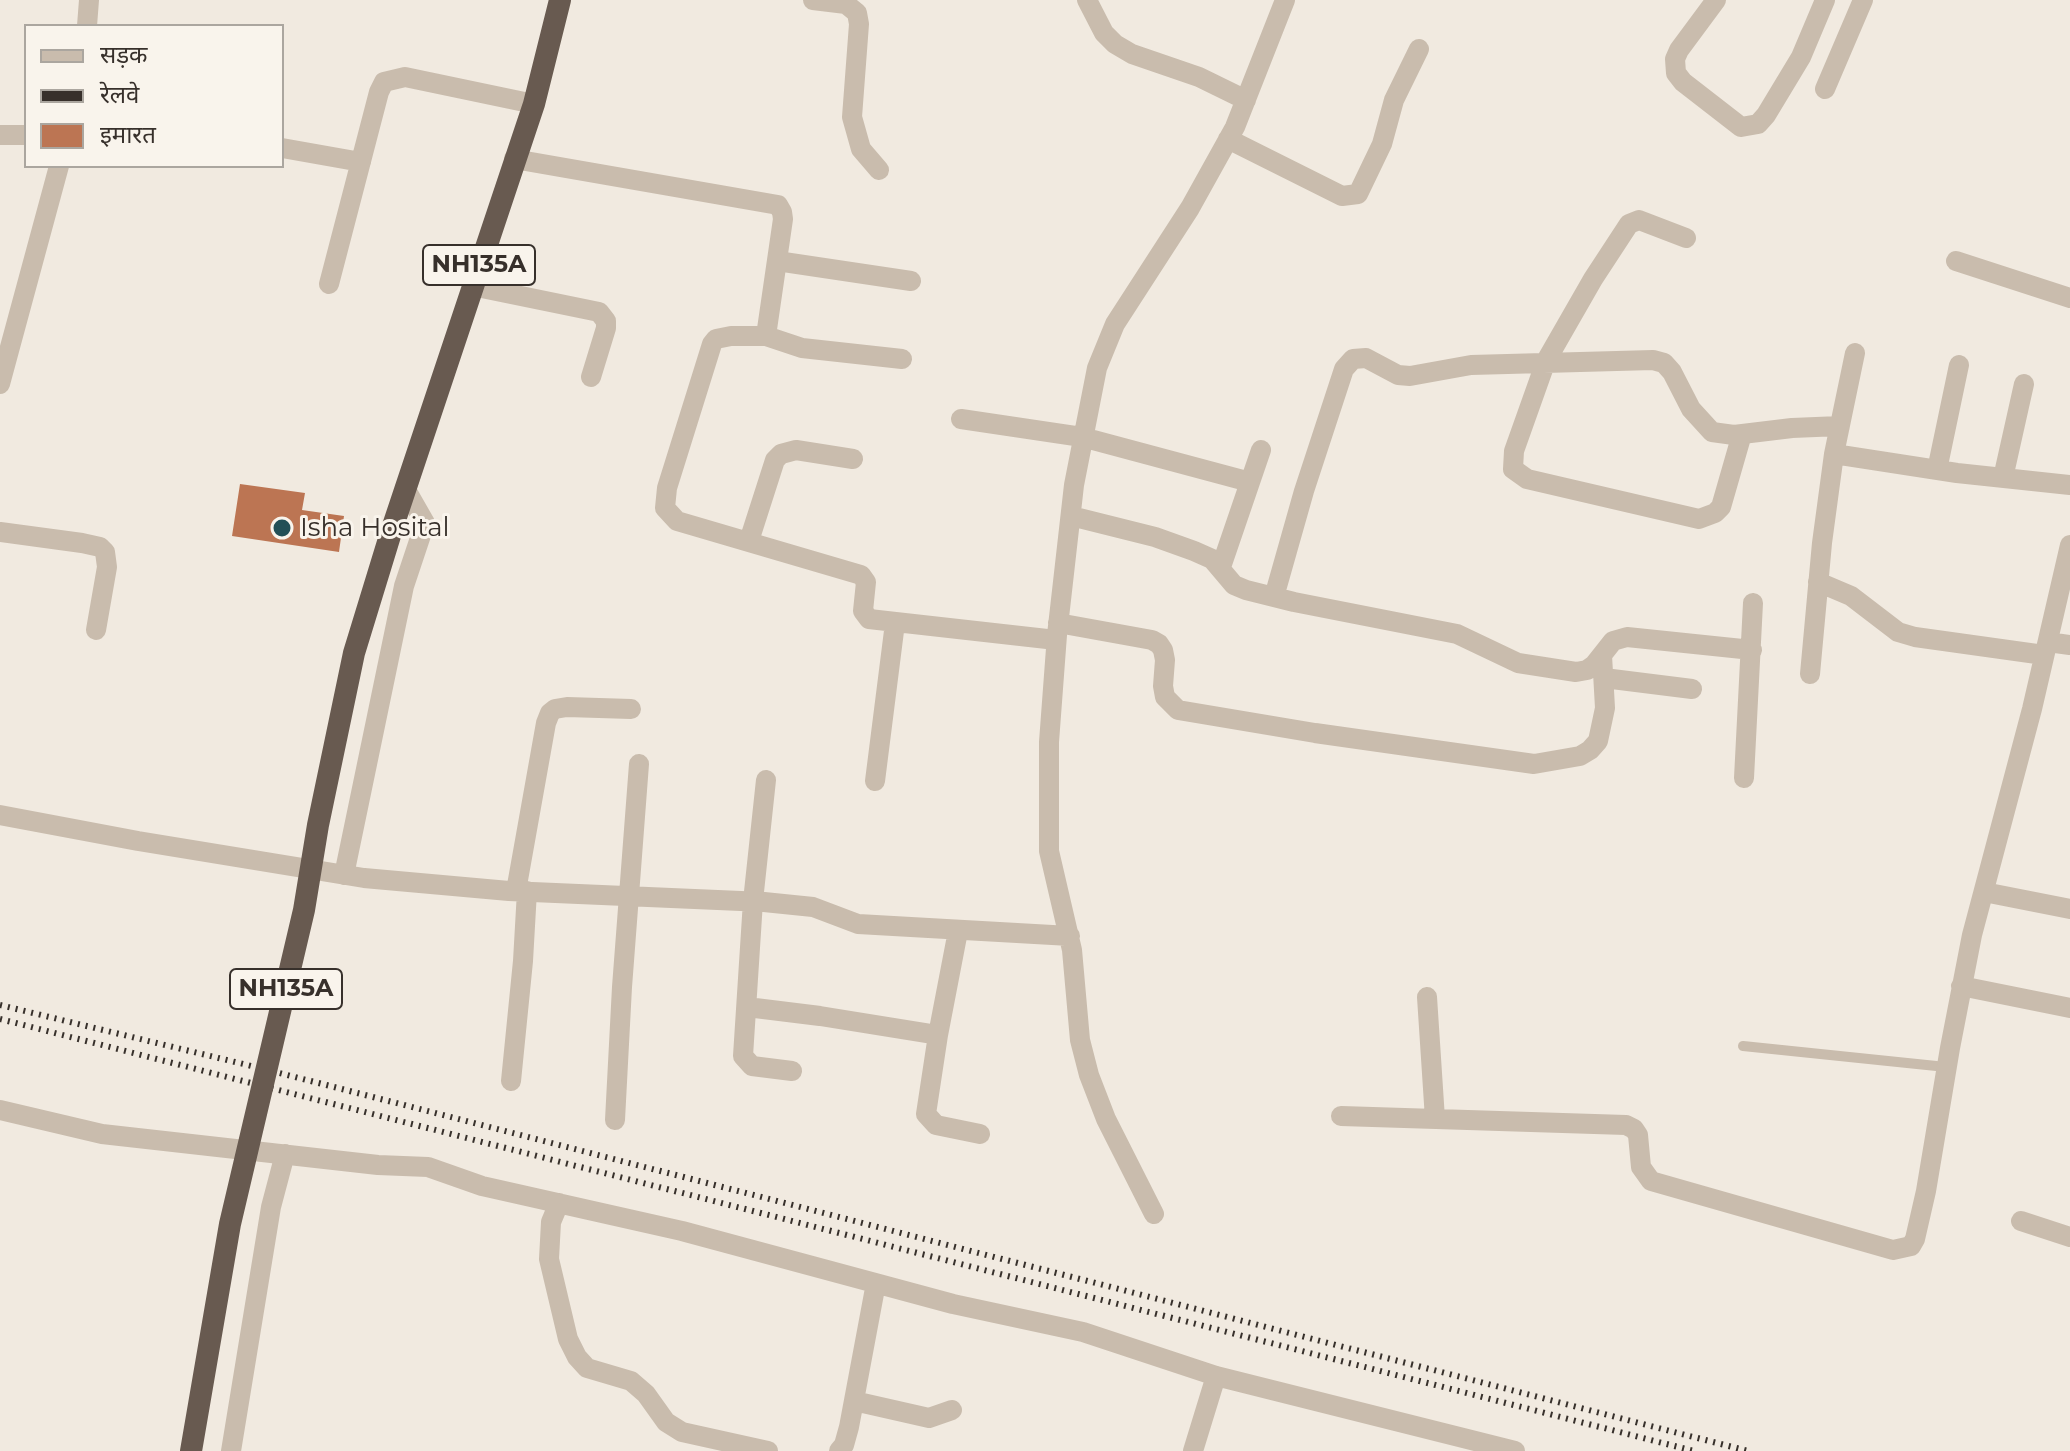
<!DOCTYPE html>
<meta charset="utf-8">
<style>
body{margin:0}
#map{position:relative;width:2070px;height:1451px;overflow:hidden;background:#f1eae0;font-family:Montserrat,"Noto Sans Devanagari",sans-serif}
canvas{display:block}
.legend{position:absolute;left:24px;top:24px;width:260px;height:144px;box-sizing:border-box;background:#f9f4ec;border:2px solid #aba69f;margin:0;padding:10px 14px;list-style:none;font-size:24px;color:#37302b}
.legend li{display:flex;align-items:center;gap:16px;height:40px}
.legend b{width:40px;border:2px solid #aba69f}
</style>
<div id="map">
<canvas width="2070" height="1451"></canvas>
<ul class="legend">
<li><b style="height:10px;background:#c9bcad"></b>सड़क</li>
<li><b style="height:10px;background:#37302b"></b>रेलवे</li>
<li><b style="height:22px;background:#bc7553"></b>इमारत</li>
</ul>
</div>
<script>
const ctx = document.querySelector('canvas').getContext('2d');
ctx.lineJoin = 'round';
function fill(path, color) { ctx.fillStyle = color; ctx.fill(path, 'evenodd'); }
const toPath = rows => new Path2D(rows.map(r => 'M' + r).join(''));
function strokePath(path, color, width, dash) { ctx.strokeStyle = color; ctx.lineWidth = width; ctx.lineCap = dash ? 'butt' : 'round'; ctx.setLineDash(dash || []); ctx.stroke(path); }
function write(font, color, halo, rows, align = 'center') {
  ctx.font = font + ' Montserrat,sans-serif'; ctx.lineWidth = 6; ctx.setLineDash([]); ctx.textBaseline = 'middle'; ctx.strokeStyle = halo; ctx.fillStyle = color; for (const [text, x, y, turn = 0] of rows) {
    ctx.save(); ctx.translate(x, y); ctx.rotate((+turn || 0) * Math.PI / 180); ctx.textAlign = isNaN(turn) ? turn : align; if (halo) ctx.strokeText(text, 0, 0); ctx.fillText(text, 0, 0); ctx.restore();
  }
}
fill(toPath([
 [240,484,305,493,302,510,344,516,339,552,232,536]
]), '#bc7553');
strokePath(toPath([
 [1743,1046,1946,1067]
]), '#c9bcad', 10);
strokePath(toPath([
 [813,0,846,4,857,13,859,24,852,117,861,149,879,170],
 [1087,0,1104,33,1115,44,1132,54,1199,77,1246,100],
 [1716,0,1679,50,1675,59,1676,73,1683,82,1741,127,1758,124,1766,115,1801,57,1825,0],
 [87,26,89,0],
 [1825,89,1863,0],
 [0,135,26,135],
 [1228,139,1342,196,1358,194,1382,144,1394,100,1419,49],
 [282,148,361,162],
 [514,159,778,205,782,212,783,219,766,336],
 [1686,238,1639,220,1629,224,1593,279,1546,361,1514,451,1513,469,1527,479,1699,519,1715,513,1721,507,1742,434],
 [777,261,911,281],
 [1956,261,2070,298],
 [329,284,379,92,384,82,405,77,534,104],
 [472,286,599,312,606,321,606,328,591,377],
 [902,359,802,348,766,336,731,336,716,339,712,344,667,488,665,508,677,521,861,575,866,582,863,611,869,619,1056,640],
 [0,384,59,166],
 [961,419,1082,437,1250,482],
 [1834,454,1957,473,2070,485],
 [1937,470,1959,365],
 [2003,478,2024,384],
 [1071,516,1155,537,1194,551,1212,559,1234,585,1246,590,1294,602,1457,634,1518,663,1576,672,1587,670,1594,665,1613,641,1627,637,1752,650],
 [0,532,82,543,100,547,105,552,107,567,96,630],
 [749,541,775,460,781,454,796,450,853,459],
 [1221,567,1261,450],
 [1818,582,1851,596,1898,632,1915,637,2044,655],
 [1274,597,1304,491,1344,369,1353,359,1366,358,1398,375,1410,376,1471,365,1653,360,1664,363,1672,372,1691,409,1712,432,1734,435,1792,428,1840,426],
 [1058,623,1152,640,1159,644,1163,650,1165,660,1163,686,1165,697,1178,710,1315,733,1534,764,1580,756,1590,750,1598,741,1605,708,1602,655],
 [2048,642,2070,645],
 [1810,674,1822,543,1834,454,1855,353],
 [1604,678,1692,689],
 [1744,778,1753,603],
 [766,780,753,901,743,1056,752,1066,792,1071],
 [875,781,895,623],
 [0,815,138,841,364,878,509,891,764,902,813,907,858,924,1070,936],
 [344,875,404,586,425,523,405,488],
 [516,891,546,723,550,713,555,709,567,707,631,709],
 [1984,892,2070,909],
 [958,931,938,1035,926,1114,936,1125,980,1134],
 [1961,986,2070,1008],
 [1427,997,1435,1119],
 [747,1007,820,1016,938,1035],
 [511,1081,523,961,527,891],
 [0,1110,102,1134,378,1165,428,1167,482,1186,682,1231,953,1304,1083,1332,1216,1376,1515,1451],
 [1341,1116,1626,1125,1634,1129,1638,1135,1641,1167,1651,1181,1893,1250,1911,1246,1915,1239,1926,1191,1950,1048,1972,935,2032,709,2070,545],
 [615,1120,622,987,639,764],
 [559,1203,551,1222,549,1259,568,1339,577,1357,587,1368,631,1381,646,1394,666,1422,682,1432,768,1451],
 [1154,1214,1106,1119,1089,1075,1080,1040,1072,950,1049,851,1049,742,1057,635,1074,485,1097,368,1115,324,1190,208,1235,127,1285,0],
 [2021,1221,2070,1237],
 [854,1401,929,1418,952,1410],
 [231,1451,271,1207,285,1154],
 [839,1451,844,1445,849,1427,876,1283],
 [1193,1451,1216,1376]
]), '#c9bcad', 20);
strokePath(toPath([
 [392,529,534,104,560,0]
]), '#685a50', 22);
strokePath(toPath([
 [0,1005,268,1070,1748,1451],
 [0,1019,1694,1451]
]), '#37302b', 6, [2, 6]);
strokePath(toPath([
 [191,1451,230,1224,304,910,318,825,354,653,392,529]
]), '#685a50', 22);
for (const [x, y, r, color] of [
 [282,528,10,"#234f56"]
]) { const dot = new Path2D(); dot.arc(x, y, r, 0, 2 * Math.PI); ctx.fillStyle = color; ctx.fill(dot); strokePath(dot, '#f9f4ec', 3); }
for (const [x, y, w] of [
 [479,265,112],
 [286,989,112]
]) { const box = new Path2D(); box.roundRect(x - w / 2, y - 20, w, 40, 6); ctx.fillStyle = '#f9f4ec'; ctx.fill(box); strokePath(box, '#37302b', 2); }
write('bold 24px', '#37302b', null, [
 ["NH135A",479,265],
 ["NH135A",286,989]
]);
write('26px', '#37302b', '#f9f4ec', [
 ["Isha Hosital",300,528]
], 'left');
</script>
